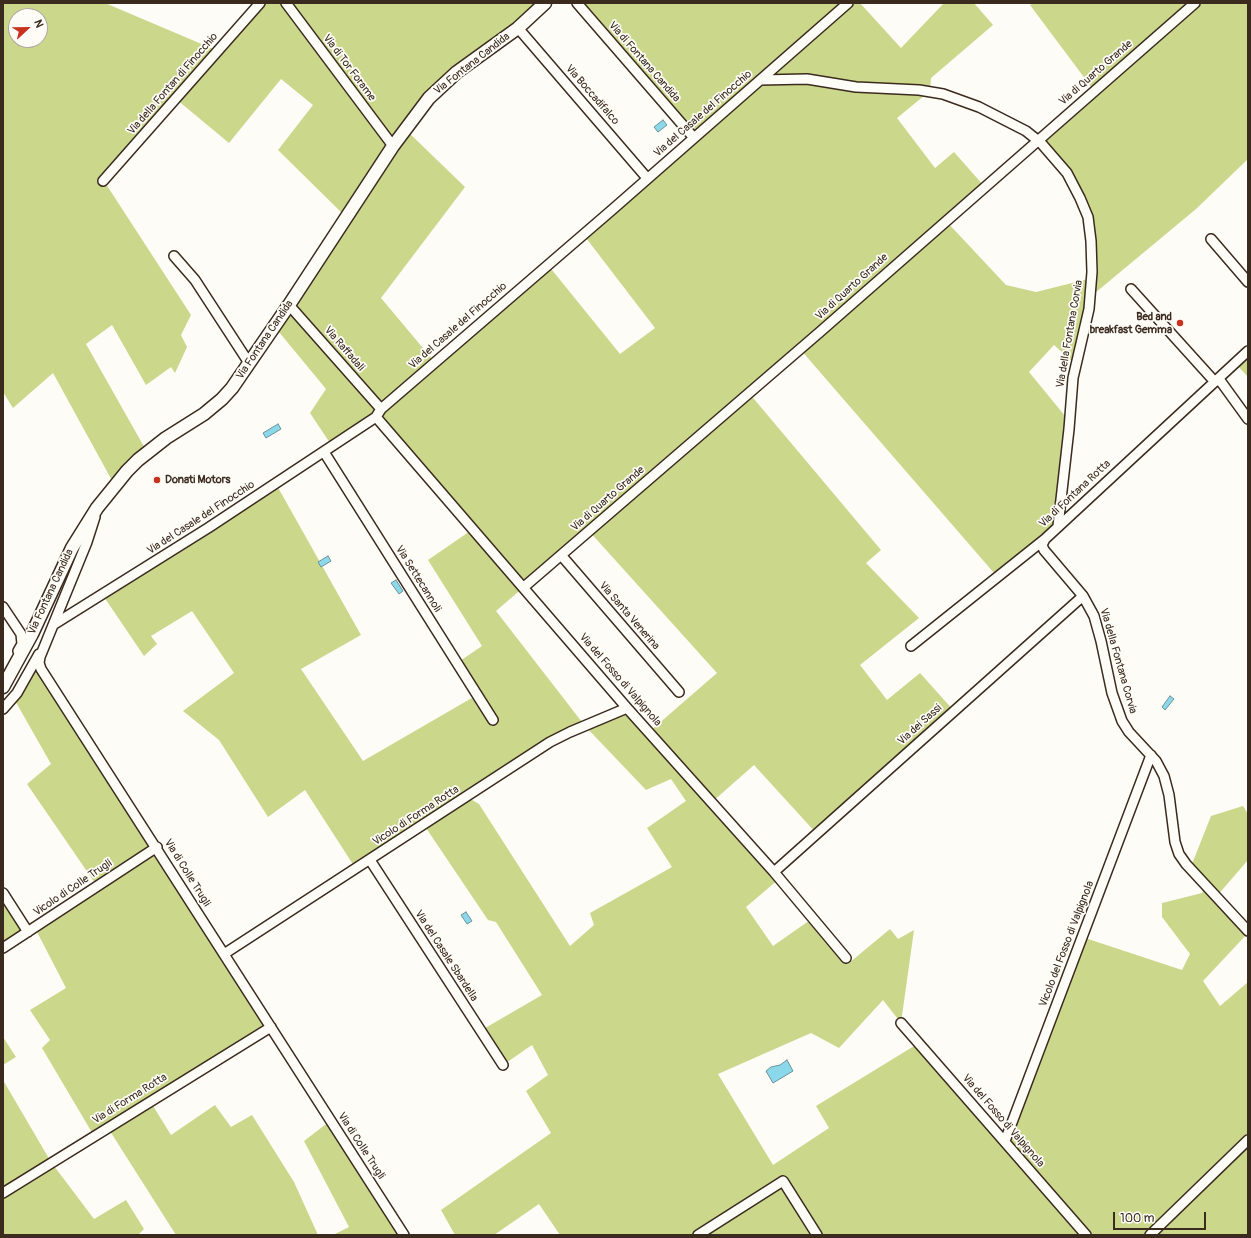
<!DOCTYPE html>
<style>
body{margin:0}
#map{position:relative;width:1251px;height:1238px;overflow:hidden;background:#fdfcf7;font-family:Pangolin,sans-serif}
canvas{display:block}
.frame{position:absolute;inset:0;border:4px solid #3b2a1e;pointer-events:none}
.north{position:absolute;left:8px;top:8px;width:40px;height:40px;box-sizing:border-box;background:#fdfcf7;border:1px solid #afa8a0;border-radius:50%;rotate:68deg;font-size:11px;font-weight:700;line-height:16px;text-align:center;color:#3b2a1e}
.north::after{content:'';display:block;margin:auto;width:14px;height:18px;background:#c8321e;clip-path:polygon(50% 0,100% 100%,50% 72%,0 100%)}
.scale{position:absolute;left:1113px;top:1212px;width:93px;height:18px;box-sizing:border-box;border:2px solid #3b2a1e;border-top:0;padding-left:5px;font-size:12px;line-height:14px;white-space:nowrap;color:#3b2a1e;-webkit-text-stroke:3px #fdfcf7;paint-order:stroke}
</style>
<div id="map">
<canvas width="1251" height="1238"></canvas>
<div class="frame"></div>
<div class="north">N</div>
<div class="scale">100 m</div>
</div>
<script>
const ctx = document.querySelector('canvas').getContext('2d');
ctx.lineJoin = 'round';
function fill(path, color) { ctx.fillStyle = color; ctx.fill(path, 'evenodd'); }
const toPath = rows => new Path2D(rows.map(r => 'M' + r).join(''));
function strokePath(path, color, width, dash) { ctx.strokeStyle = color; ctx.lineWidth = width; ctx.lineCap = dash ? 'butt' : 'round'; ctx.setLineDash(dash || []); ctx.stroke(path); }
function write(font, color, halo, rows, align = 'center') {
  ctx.font = font + ' Pangolin,sans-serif'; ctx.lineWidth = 3.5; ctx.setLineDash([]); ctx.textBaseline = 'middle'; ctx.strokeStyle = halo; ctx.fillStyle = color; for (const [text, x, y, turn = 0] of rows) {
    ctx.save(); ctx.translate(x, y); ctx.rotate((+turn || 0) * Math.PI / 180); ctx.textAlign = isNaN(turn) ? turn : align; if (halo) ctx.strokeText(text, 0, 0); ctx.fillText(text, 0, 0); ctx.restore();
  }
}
fill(toPath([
 [3,3,105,3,218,51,260,3,545,3,467,65,405,129,465,187,381,298,433,360,548,265,620,354,655,328,583,234,694,138,577,3,840,3,844,7,848,3,860,3,901,48,944,3,974,3,993,25,931,78,930,91,897,118,935,168,954,152,984,186,946,221,1006,285,1036,292,1092,278,1075,364,1054,345,1029,372,1070,422,1058,526,1045,539,994,573,800,349,749,393,881,550,866,563,919,618,860,665,887,700,920,673,954,711,817,834,754,765,712,802,779,879,746,907,773,946,813,918,849,963,890,929,898,939,914,930,901,1023,883,1000,839,1048,811,1033,718,1074,773,1165,829,1128,816,1106,919,1043,1005,1140,1082,937,1182,970,1190,954,1162,917,1162,903,1202,893,1205,885,1190,869,1211,816,1243,806,1248,814,1248,860,1216,897,1248,933,1203,981,1220,1006,1248,982,1248,1235,560,1235,539,1204,494,1235,455,1235,441,1210,551,1133,526,1091,548,1075,532,1045,503,1065,480,1031,542,995,496,922,488,920,424,825,356,869,305,790,268,817,219,740,183,711,234,673,192,611,151,636,157,644,144,656,102,594,276,484,361,635,301,669,363,761,477,695,457,663,482,646,428,560,473,529,376,417,332,446,310,413,326,389,274,326,346,217,278,150,313,105,281,79,229,143,176,99,104,181,191,315,181,335,187,347,175,373,171,367,146,385,112,325,86,344,147,452,115,486,53,373,13,408,3,392],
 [16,16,40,16,40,40,16,40],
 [589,531,717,673,649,732,627,708,585,726,496,611],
 [585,726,646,790,671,779,686,801,647,828,672,867,590,913,594,925,570,946,479,804,467,797],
 [1033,3,1189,3,1092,88,1030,5],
 [1199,3,1248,3,1248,159,1196,209,1095,293,1095,242,1094,224,1089,207,1071,171,1044,142,1045,137],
 [1248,355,1248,377,1237,365],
 [40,665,271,1027,150,1101,171,1135,215,1105,231,1127,252,1115,294,1182,318,1235,176,1235,108,1128,94,1136,42,1048,50,1040,30,1010,66,988,35,928,97,886,27,784,51,764,13,697],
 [3,893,28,932,3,948],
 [3,1037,16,1057,3,1065],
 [3,1080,51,1162,94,1219,126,1200,144,1229,138,1235,3,1235],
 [330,1121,404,1235,333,1235,349,1227,304,1141]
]), '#cbd88b');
const water = toPath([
 [663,120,667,125,658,132,654,127,663,120],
 [278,424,281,429,266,438,263,433,278,424],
 [328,556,331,561,321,567,318,562,328,556],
 [396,580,403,591,399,594,391,583,396,580],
 [1170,696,1174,699,1165,710,1162,707,1170,696],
 [466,912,472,921,467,924,461,915,466,912],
 [787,1060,793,1071,773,1083,766,1071,771,1067,780,1065,787,1060]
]);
fill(water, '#8cd8eb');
strokePath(water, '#6c9299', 1);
const minor = toPath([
 [286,3,393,146],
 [577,3,694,138],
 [518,28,647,178],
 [760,80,807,79,856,87,919,90,943,94,979,107,1026,131,1041,143,1067,173,1080,198,1088,217,1091,241,1092,272,1089,309,1073,378,1069,429,1058,526],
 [103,181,260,3],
 [1211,239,1248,282],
 [174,256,195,280,249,363],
 [1131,289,1215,382],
 [289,305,381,409],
 [1219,379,1248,419],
 [376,417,627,708,774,872,846,958],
 [324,452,493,720],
 [95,517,87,542,40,657,39,663,41,669,404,1235],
 [1045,539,1042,545,1044,550,1083,596,1094,616,1101,641,1112,693,1122,721,1129,732,1156,761,1164,776,1169,795,1175,842,1179,854,1186,864,1248,931],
 [561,555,679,692],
 [524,587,821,331,1195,3],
 [3,607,21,634,22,644,18,651],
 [53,625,208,528,376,417,381,409,613,209,848,3],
 [911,646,1045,539,1248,351],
 [3,709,17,693,39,654],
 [370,860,503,1065],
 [774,872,1083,596],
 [3,893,28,932],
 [3,948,157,847],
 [224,954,550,742,570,732,627,708],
 [901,1023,1086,1235],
 [1005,1141,1151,755],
 [3,1193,271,1027],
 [698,1235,783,1181,817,1235],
 [1150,1235,1248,1140]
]);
const major = toPath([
 [3,687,32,634,72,548,97,508,127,471,138,460,166,438,204,414,222,399,232,388,289,305,393,146,429,98,457,72,518,28,545,3]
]);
strokePath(minor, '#3b2a1e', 12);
strokePath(major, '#3b2a1e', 15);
strokePath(minor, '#fdfcf7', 9);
strokePath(major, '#fdfcf7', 12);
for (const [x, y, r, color] of [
 [1180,323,4,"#c8321e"],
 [157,480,4,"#c8321e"]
]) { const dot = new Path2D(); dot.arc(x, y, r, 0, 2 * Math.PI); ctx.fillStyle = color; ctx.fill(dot); strokePath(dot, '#fdfcf7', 1.5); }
write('11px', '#3b2a1e', '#fdfcf7', [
 ["Via di Fontana Candida",644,62,49],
 ["Via Fontana Candida",472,64,-38],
 ["Via di Tor Forame",349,68,53],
 ["Via di Quarto Grande",1096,73,-41],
 ["Via della Fontan di Finocchio",173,84,-49],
 ["Via Boccadifalco",592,95,49],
 ["Via del Casale del Finocchio",703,114,-41],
 ["Via di Quarto Grande",852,287,-42],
 ["Via del Casale del Finocchio",458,326,-41],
 ["Via della Fontana Corvia",1070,334,-80],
 ["Via Fontana Candida",265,340,-56],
 ["Via Raffadali",344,349,49],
 ["Via di Fontana Rotta",1075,494,-43],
 ["Via di Quarto Grande",608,499,-41],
 ["Via del Casale del Finocchio",201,518,-33],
 ["Via Settecannoli",418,579,58],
 ["Via Fontana Candida",51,592,-65],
 ["Via Santa Venerina",629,616,49],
 ["Via della Fontana Corvia",1118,661,74],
 ["Via del Fosso di Valpignola",620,680,49],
 ["Via dei Sassi",920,725,-42],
 ["Vicolo di Forma Rotta",416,816,-33],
 ["Via di Colle Trugli",187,873,58],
 ["Vicolo di Colle Trugli",73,888,-34],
 ["Vicolo del Fosso di Valpignola",1067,944,-69],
 ["Via del Casale Sbardella",446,956,57],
 ["Via di Forma Rotta",130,1099,-32],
 ["Via del Fosso di Valpignola",1003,1121,49],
 ["Via di Colle Trugli",361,1146,57]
]);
write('bold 11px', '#3b2a1e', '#fdfcf7', [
 ["Bed and",1172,317],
 ["breakfast Gemma",1172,330],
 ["Donati Motors",165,480,"left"]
], 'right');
</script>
